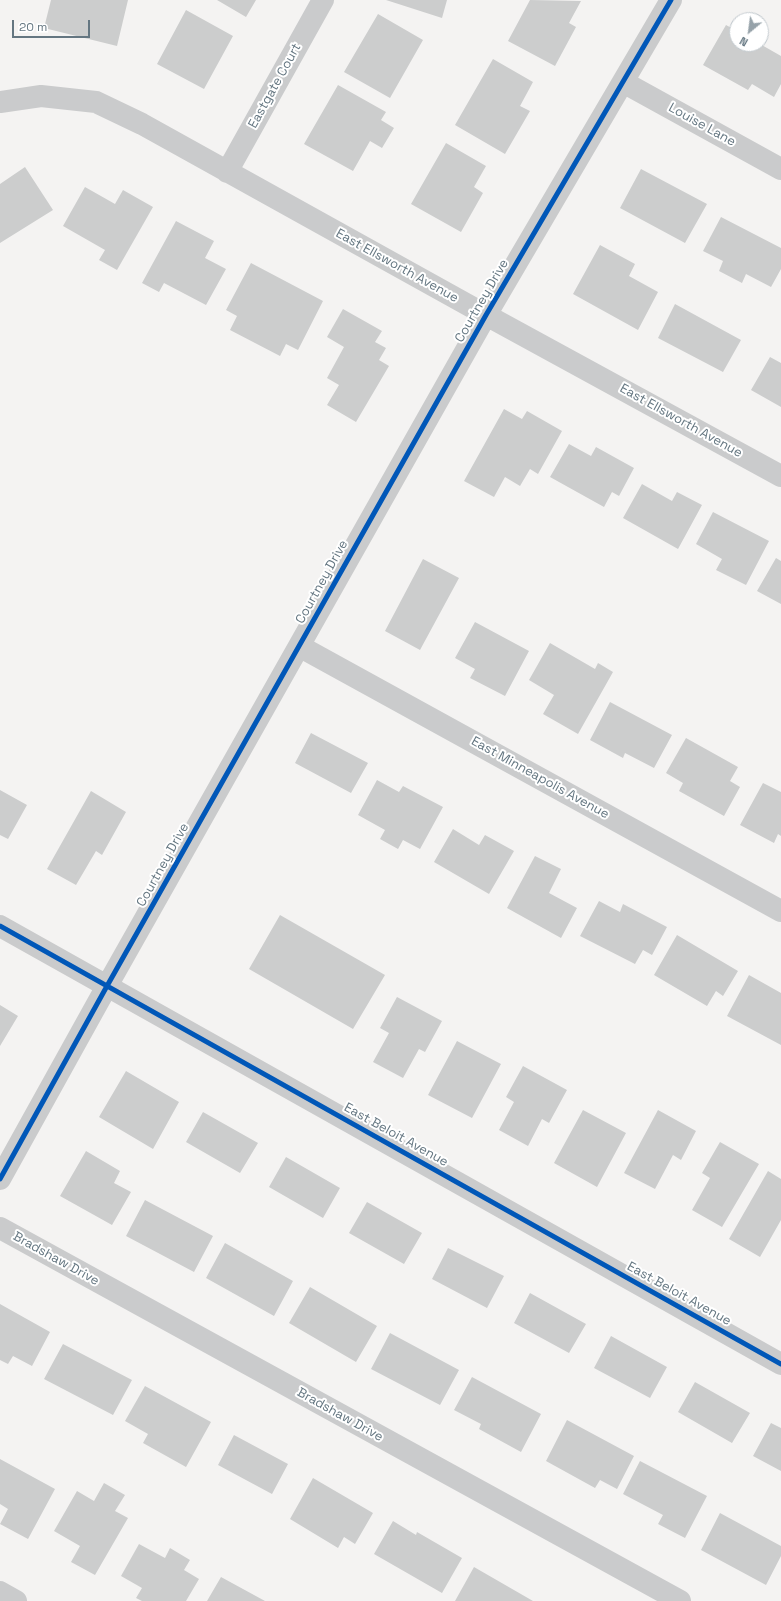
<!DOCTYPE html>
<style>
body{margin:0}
#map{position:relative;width:781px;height:1601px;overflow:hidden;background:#f4f3f2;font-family:"Space Grotesk",sans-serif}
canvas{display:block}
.north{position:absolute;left:729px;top:12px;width:40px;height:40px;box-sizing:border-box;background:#fff;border:1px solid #c1c8cd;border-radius:50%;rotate:209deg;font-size:11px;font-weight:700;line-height:16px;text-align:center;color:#647681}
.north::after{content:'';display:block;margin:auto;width:14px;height:18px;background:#96a2a9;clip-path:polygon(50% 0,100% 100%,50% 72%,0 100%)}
.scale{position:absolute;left:12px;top:20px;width:78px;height:18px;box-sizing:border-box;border:2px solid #647681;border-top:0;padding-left:5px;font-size:12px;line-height:14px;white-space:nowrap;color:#647681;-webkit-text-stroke:3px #fff;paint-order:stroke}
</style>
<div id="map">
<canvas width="781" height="1601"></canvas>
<div class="north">N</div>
<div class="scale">20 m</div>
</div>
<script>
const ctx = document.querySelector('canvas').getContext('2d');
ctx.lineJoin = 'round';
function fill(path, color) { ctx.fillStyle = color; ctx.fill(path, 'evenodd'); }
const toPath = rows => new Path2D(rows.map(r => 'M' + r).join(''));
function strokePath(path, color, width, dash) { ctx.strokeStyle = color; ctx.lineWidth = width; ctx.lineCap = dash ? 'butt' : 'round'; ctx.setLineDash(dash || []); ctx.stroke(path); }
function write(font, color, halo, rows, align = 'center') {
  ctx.font = font + ' "Space Grotesk",sans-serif'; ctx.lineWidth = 4; ctx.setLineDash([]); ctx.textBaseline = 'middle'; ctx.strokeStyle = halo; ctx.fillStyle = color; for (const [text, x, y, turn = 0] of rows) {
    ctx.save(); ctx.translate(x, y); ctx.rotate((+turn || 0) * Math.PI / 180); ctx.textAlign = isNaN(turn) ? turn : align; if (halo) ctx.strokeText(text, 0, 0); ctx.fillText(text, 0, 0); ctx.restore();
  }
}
fill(toPath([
 [51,0,128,0,117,46,44,28],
 [217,0,256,0,246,17],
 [386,0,447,0,442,18],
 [530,0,581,1,569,23,576,27,555,66,508,41],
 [186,10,233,36,204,89,157,64],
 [378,14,423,40,390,98,344,72],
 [726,25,737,31,737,44,760,44,781,56,781,84,774,97,752,84,748,90,703,65],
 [493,59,533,82,520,106,530,111,505,154,455,125],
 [338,85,386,112,381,120,394,128,382,148,370,141,353,171,304,144],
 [446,143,486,166,474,187,483,193,461,232,411,204],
 [25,167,53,210,0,243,0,184],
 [641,169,707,204,685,243,620,208],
 [85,187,115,204,123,190,153,207,117,270,99,260,105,250,63,226],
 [721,217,781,248,781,269,771,287,746,274,742,283,719,271,723,261,703,251],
 [176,221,214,241,205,258,226,269,206,305,164,283,159,292,142,283],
 [600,245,635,264,629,276,658,292,638,330,573,294],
 [251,263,323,301,298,350,286,344,280,356,230,330,237,316,226,310],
 [675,304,741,340,723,372,658,338],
 [343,309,382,331,375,342,386,348,379,360,389,366,356,422,327,405,339,385,327,378,344,347,327,337],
 [770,357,781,363,781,407,751,390],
 [504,409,522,419,527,411,562,431,538,474,530,469,520,486,505,477,494,497,464,481],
 [569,444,591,456,596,447,634,468,619,496,612,492,604,507,550,477],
 [642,484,672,501,677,492,702,505,678,549,623,518],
 [713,512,769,541,746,585,716,570,722,559,696,544],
 [776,558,781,561,781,604,757,591],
 [423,559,459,578,420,650,385,631],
 [475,622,529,651,505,696,470,678,475,669,455,658],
 [550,643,595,669,598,663,613,672,578,734,543,714,554,695,529,680],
 [610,702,672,735,654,768,625,753,623,758,590,740],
 [311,733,368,763,351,793,295,763],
 [686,738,738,767,730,781,740,787,724,816,679,791,683,783,666,773],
 [377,780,399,792,403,786,443,807,420,849,403,840,398,849,380,839,385,830,358,815],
 [763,783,781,792,781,836,778,834,774,843,740,825],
 [0,790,27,805,8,839,0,835],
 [91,791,126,812,102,855,96,851,76,885,47,869],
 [453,829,479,845,485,835,514,851,489,894,434,862],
 [535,856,561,869,549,893,577,908,561,938,507,908],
 [599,901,620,912,623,904,667,927,652,955,643,950,635,964,580,936],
 [280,915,385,975,353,1029,249,969],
 [677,935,738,971,723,996,716,991,707,1006,654,975],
 [749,975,781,993,781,1045,727,1016],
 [397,997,442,1021,425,1052,419,1049,403,1078,373,1062,389,1033,380,1028],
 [0,1005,18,1016,0,1046],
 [457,1041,501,1064,472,1118,428,1095],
 [523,1066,567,1090,549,1123,542,1119,528,1146,499,1130,514,1102,506,1097],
 [126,1071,179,1102,153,1149,99,1117],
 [583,1110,626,1133,597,1187,554,1163],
 [658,1110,696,1131,681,1160,673,1155,655,1189,624,1173],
 [203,1112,258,1143,240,1173,186,1142],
 [720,1142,759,1164,722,1227,692,1210,710,1178,702,1173],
 [86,1151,120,1171,114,1183,131,1192,112,1225,60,1196],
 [286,1157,340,1188,323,1218,269,1187],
 [768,1171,781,1179,781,1220,760,1257,729,1239],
 [145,1200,213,1236,194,1272,126,1236],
 [367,1202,422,1233,404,1264,349,1233],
 [225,1243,293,1281,274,1316,206,1278],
 [448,1248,504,1276,487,1308,432,1279],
 [310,1287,377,1326,356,1362,289,1323],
 [530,1293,586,1324,569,1353,514,1323],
 [0,1304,50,1332,32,1366,13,1356,8,1364,0,1360],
 [390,1333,459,1370,440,1405,371,1369],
 [611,1336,667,1367,650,1398,594,1368],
 [63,1344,132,1380,113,1415,44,1379],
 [472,1377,541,1414,521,1452,479,1429,481,1424,454,1410],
 [695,1382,750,1413,732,1443,678,1412],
 [145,1386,211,1422,186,1467,143,1443,148,1434,125,1421],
 [567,1420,634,1456,617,1489,600,1480,595,1488,546,1461],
 [771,1423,781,1428,781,1471,753,1456],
 [234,1435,288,1464,272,1494,218,1465],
 [0,1459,55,1489,28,1539,0,1524,8,1509,0,1504],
 [640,1461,707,1496,685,1538,658,1524,663,1515,623,1494],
 [313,1478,373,1513,355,1544,344,1537,338,1548,290,1519],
 [104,1483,125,1495,115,1511,128,1518,95,1575,71,1562,80,1546,54,1531,77,1491,94,1501],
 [720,1513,781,1546,781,1556,766,1585,701,1550],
 [393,1521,416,1535,417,1532,462,1558,442,1593,374,1554],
 [139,1544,165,1558,170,1548,190,1560,184,1570,199,1579,186,1601,142,1601,136,1598,142,1588,121,1576],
 [474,1567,533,1601,455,1601],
 [221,1577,265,1601,207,1601]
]), '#cccdcd');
strokePath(toPath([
 [623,82,781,169],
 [0,102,41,96,96,102,142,124,486,315,781,476],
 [227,172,323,0],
 [299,646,781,911],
 [0,926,781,1364],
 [0,1179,107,986,486,315,671,0],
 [0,1228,680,1601],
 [0,1592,16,1601]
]), '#cacbcc', 22);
strokePath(toPath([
 [0,926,781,1364],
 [0,1179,107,986,486,315,671,0]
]), '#0057b8', 5);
write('13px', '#647681', '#fff', [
 ["Eastgate Court",275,86,-61],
 ["Louise Lane",702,125,29],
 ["East Ellsworth Avenue",397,266,29],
 ["Courtney Drive",482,301,-60],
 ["East Ellsworth Avenue",681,421,29],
 ["Courtney Drive",322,582,-61],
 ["East Minneapolis Avenue",540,778,29],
 ["Courtney Drive",163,865,-61],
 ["East Beloit Avenue",396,1135,29],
 ["Bradshaw Drive",56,1259,29],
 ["East Beloit Avenue",679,1294,29],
 ["Bradshaw Drive",340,1415,29]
]);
</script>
